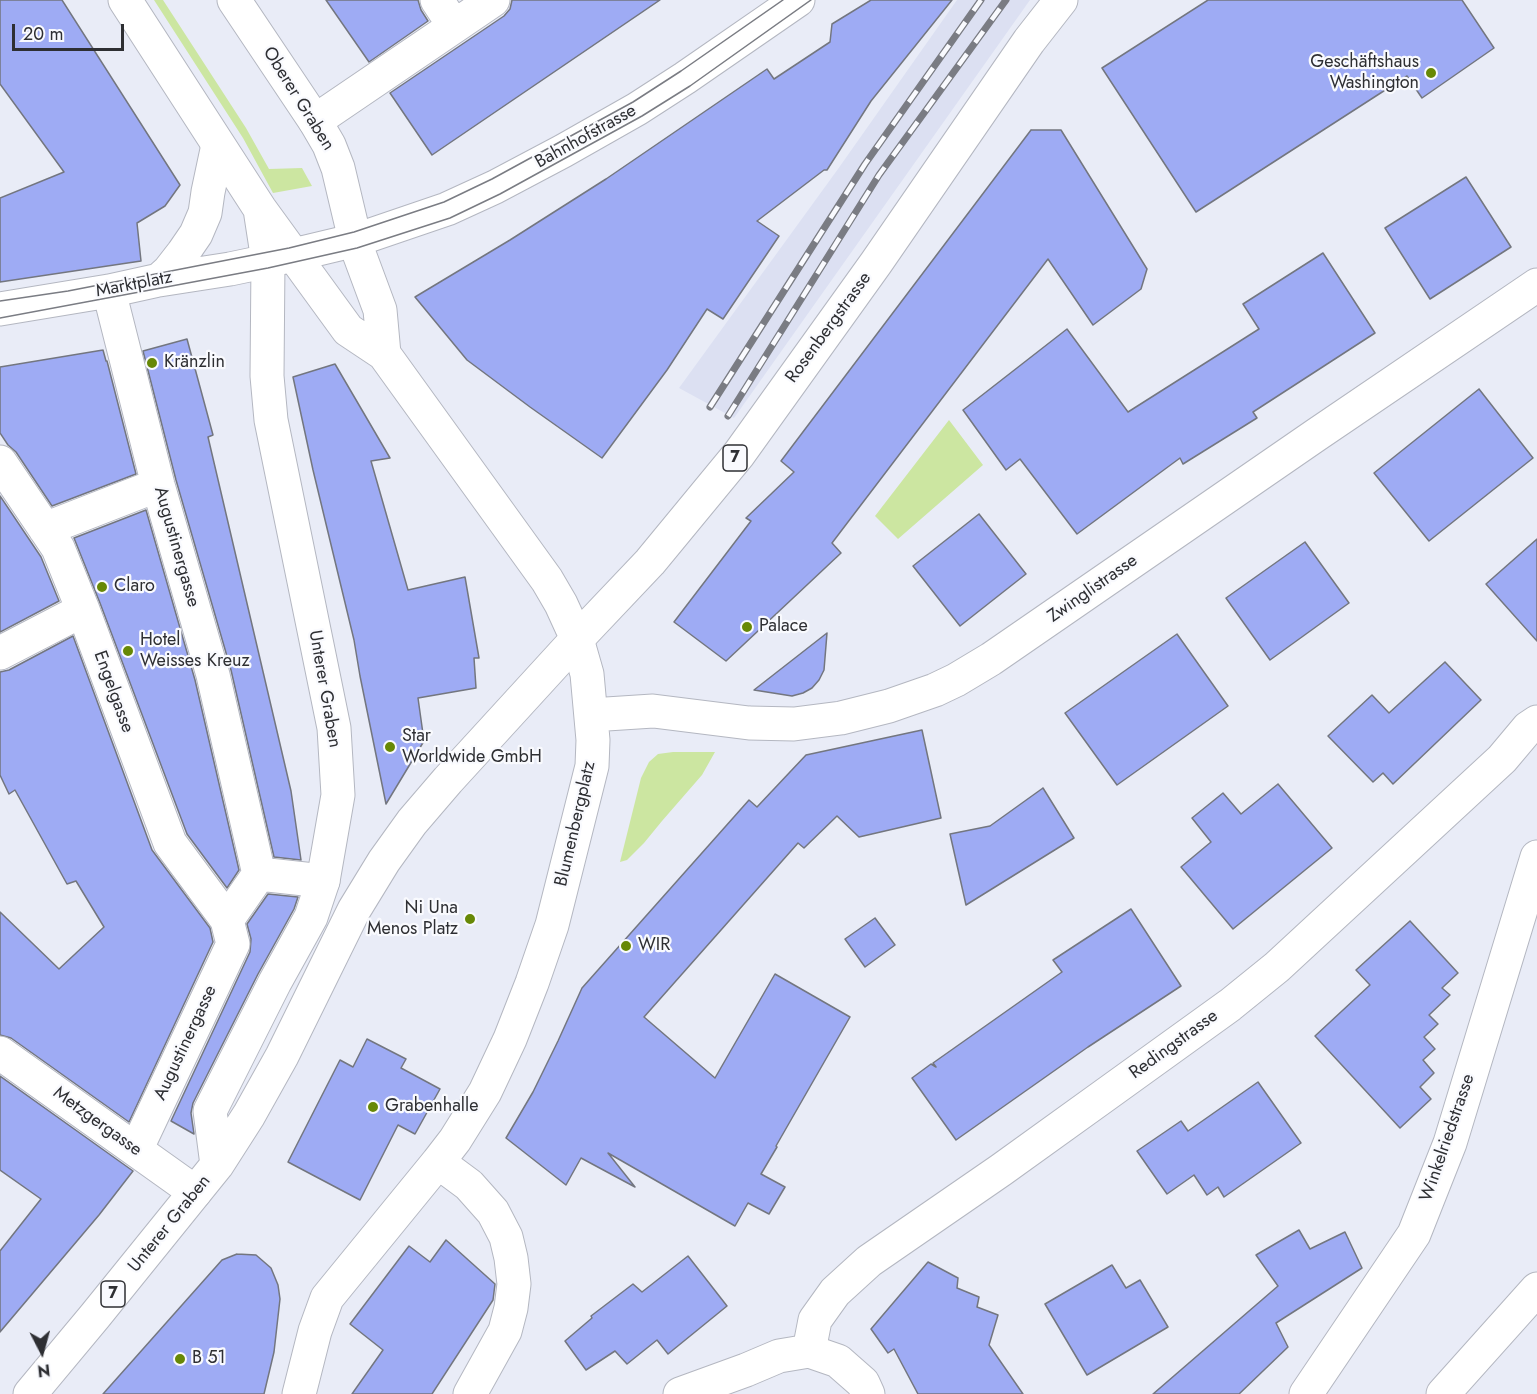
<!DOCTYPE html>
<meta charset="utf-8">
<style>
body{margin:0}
#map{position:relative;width:1537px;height:1394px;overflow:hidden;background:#e9ecf7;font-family:Jost,sans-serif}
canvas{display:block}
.north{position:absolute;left:12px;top:1322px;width:60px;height:60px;-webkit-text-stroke:4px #f9fafe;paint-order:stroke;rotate:174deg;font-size:16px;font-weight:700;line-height:24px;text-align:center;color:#2e2f33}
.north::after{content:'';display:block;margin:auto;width:21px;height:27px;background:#2e2f33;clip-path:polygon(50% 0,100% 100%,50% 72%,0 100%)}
.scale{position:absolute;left:12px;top:24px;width:112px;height:27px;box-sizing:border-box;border:3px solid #2e2f33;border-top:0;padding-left:8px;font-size:18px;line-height:21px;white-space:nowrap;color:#2e2f33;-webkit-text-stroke:4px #f9fafe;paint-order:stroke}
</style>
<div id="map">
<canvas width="1537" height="1394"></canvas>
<div class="north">N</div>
<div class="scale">20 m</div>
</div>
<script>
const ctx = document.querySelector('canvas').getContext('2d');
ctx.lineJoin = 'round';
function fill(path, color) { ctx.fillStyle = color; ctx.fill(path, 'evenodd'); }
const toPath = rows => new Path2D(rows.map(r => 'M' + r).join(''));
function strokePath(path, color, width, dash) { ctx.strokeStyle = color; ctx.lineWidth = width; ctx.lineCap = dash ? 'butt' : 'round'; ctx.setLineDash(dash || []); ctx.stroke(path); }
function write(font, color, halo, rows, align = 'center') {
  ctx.font = font + ' Jost,sans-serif'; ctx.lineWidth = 4.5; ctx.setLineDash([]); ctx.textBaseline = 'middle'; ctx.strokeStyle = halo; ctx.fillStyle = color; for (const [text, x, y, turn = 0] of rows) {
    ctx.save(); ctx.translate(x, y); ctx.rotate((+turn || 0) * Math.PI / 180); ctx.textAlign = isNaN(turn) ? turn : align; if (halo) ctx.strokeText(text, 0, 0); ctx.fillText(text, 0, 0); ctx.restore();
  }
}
fill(toPath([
 [957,0,1030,0,734,418,679,388,838,169]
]), '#dce0f2');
fill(toPath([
 [154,0,163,0,246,128,269,169,302,168,312,186,273,193,243,138],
 [949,420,983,465,898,539,875,516],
 [673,752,715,752,702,775,662,821,644,843,627,860,620,862,641,778,649,762,658,754]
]), '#cce6a1');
const building = toPath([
 [0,0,62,0,180,185,165,206,137,223,141,261,0,282,0,198,64,172,0,84,0,0],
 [326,0,418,0,421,10,428,21,369,62,326,0],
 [512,0,660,0,432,155,390,93,504,16,510,9,512,0],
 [871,0,952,0,871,101,827,170,824,170,757,221,779,236,723,319,707,309,667,370,602,458,530,407,467,360,415,297,510,240,606,179,767,69,774,79,830,42,832,24,871,0],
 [1208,0,1462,0,1494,48,1422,98,1407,76,1196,212,1102,68,1208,0],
 [1031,130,1061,130,1147,269,1141,289,1093,325,1048,259,832,543,841,553,726,661,674,622,751,521,746,518,794,472,781,461,1031,130],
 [1466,177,1511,247,1430,299,1385,228,1466,177],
 [1323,253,1375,333,1253,412,1257,418,1183,464,1180,458,1077,534,1020,459,1006,470,963,410,1067,329,1128,412,1259,329,1243,304,1323,253],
 [187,339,213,435,208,437,291,791,301,860,274,857,231,670,176,480,143,351,187,339],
 [103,350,106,361,107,361,136,474,52,506,16,452,8,445,0,433,0,367,103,350],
 [335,364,390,458,371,461,408,590,465,577,479,658,474,658,476,688,418,698,424,741,386,804,360,676,354,640,313,470,293,377,335,364],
 [1479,389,1533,458,1429,541,1374,473,1479,389],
 [0,496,41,557,59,601,0,632,0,496],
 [146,510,195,680,239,870,227,888,187,834,100,603,74,538,146,510],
 [979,514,1026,574,960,626,913,566,979,514],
 [1537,539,1537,641,1486,584,1537,539],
 [1305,542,1349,603,1270,660,1226,598,1305,542],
 [827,633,824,670,819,680,812,688,803,693,792,696,754,690,827,633],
 [1177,634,1228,706,1117,785,1065,713,1177,634],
 [73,636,152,850,210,928,213,942,129,1122,11,1038,0,1035,0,912,59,969,104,927,76,881,67,884,15,790,9,794,0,775,0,672,9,670,73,636],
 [1445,662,1481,700,1393,784,1383,773,1373,782,1328,736,1372,695,1389,713,1445,662],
 [922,730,941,818,859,837,837,816,804,848,798,843,644,1017,715,1078,775,974,850,1017,776,1146,777,1147,761,1174,785,1187,769,1214,748,1203,735,1226,608,1153,635,1187,581,1158,566,1185,506,1138,533,1092,558,1041,582,988,749,800,757,807,806,755,922,730],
 [1278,784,1332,848,1233,929,1181,867,1211,842,1192,818,1223,793,1241,814,1278,784],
 [1043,788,1074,838,966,905,950,834,990,826,1043,788],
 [268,894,298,897,294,909,258,974,193,1103,191,1113,194,1134,171,1121,250,952,251,939,247,924,268,894],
 [1131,909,1181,986,1088,1047,956,1140,912,1078,931,1064,936,1067,933,1063,1062,972,1053,960,1131,909],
 [875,918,895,945,865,967,845,939,875,918],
 [1410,921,1458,973,1442,988,1450,995,1429,1015,1438,1024,1424,1037,1435,1049,1423,1060,1434,1073,1420,1087,1431,1099,1400,1128,1315,1036,1370,985,1356,970,1410,921],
 [367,1039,406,1059,401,1068,440,1089,415,1134,398,1125,360,1200,288,1162,340,1060,353,1067,367,1039],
 [0,1076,133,1171,99,1215,0,1332,0,1251,41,1199,0,1170,0,1076],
 [1258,1082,1301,1143,1224,1197,1218,1187,1207,1195,1194,1175,1167,1194,1137,1151,1181,1121,1188,1131,1258,1082],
 [1299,1230,1310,1249,1345,1232,1362,1268,1276,1323,1288,1347,1239,1394,1153,1394,1278,1286,1256,1255,1299,1230],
 [446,1240,495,1284,493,1300,432,1394,352,1394,383,1350,350,1324,409,1246,430,1262,446,1240],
 [237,1254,256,1255,271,1268,278,1285,280,1299,274,1352,264,1394,103,1394,222,1260,237,1254],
 [688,1256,727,1306,668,1354,657,1340,627,1364,615,1351,586,1370,565,1341,592,1318,591,1316,633,1284,642,1292,688,1256],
 [928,1262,958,1278,957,1288,979,1297,977,1307,998,1315,989,1345,1023,1394,918,1394,894,1349,888,1353,871,1329,928,1262],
 [1112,1265,1126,1288,1140,1280,1168,1327,1087,1375,1045,1304,1112,1265]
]);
fill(building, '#9eabf4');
strokePath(building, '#73767f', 1.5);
const minor = toPath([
 [437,0,454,26],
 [315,121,493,0],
 [159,280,169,271,183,253,196,234,205,213,208,192,218,145],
 [109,291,158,485,213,675,259,874,227,920,233,944,136,1150],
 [0,309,109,291,159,280,230,269,268,261,356,240,447,209,495,187,563,151,637,109,685,78,798,0],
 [0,462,58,548,83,610,170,843,227,920],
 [45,529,158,485],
 [0,653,83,610],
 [591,715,653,711,749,723,794,724,841,718,889,706,935,690,956,680,991,659,1316,435,1537,285],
 [259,874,323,881],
 [0,1053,195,1192],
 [438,1162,469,1185,493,1212,506,1237,511,1258,514,1284,511,1308,505,1331,470,1394],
 [809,1351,815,1320,835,1292,869,1261,1001,1170,1101,1098,1230,1005,1277,967,1502,759,1528,728,1537,722],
 [299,1394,315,1331,327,1298,438,1162,455,1140,485,1092,510,1039,532,983,552,925,592,766,593,740,587,674,577,639],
 [680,1394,746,1370,779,1356,809,1351,838,1361,863,1383,868,1394],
 [1306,1394,1414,1234,1450,1143,1537,857],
 [1443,1394,1537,1289]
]);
const major = toPath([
 [125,0,260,209,348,330,384,354],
 [234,0,315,121,329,145,338,168,357,248,380,310,384,354,547,580,561,604,577,639],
 [217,1165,210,1111,275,982,311,917,323,881,338,795,334,728,271,420,267,376,268,261,260,209],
 [30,1394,95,1316,217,1165,249,1115,282,1056,354,910,384,861,412,822,448,780,577,639,650,562,739,454,876,263,1029,41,1061,0]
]);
strokePath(minor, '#b4b7c1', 35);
strokePath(major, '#b4b7c1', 35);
strokePath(minor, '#fff', 33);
strokePath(major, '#fff', 33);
strokePath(toPath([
 [0,301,68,291,289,248,354,232,444,202,492,179,633,102,681,71,783,0],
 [0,318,268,268,357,248,450,218,500,194,642,116,690,86,811,0]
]), '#7a7c83', 1.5);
const rail = toPath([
 [710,407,865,164,981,0],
 [728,416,879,175,1006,0]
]);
strokePath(rail, '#7a7c83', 7);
strokePath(rail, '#f9fafe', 4.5, [14]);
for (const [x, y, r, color] of [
 [1431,73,6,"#678806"],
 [152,363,6,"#678806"],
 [102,587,6,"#678806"],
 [747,627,6,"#678806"],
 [128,651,6,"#678806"],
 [390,747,6,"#678806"],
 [470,919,6,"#678806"],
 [626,946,6,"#678806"],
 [373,1107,6,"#678806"],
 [180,1359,6,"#678806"]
]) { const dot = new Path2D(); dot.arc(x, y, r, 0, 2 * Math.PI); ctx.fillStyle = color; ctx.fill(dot); strokePath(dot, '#f9fafe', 2); }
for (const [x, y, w] of [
 [735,458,24],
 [113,1294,24]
]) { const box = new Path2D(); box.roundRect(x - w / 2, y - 13, w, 26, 4.5); ctx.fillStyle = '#f9fafe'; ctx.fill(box); strokePath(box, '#2e2f33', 1.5); }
write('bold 16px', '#2e2f33', null, [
 ["7",735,458],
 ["7",113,1294]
]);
write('18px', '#2e2f33', '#f9fafe', [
 ["Geschäftshaus",1419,63,"right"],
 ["Washington",1419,84,"right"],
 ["Kränzlin",164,363],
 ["Claro",114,587],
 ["Palace",759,627],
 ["Hotel",140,641],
 ["Weisses Kreuz",140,662],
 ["Star",402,737],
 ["Worldwide GmbH",402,758],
 ["Ni Una",458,909,"right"],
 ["Menos Platz",458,930,"right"],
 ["WIR",638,946],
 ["Grabenhalle",385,1107],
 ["B 51",192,1359]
], 'left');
write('18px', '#2e2f33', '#f9fafe', [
 ["Oberer Graben",298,99,58],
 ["Bahnhofstrasse",586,137,-29],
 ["Marktplatz",134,285,-11],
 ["Rosenbergstrasse",829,328,-54],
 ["Augustinergasse",176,547,74],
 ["Zwinglistrasse",1093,589,-35],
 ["Unterer Graben",324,689,80],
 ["Engelgasse",113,692,70],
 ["Blumenbergplatz",576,824,-77],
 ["Augustinergasse",186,1043,-65],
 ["Redingstrasse",1174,1045,-36],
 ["Metzgergasse",97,1122,36],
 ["Winkelriedstrasse",1448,1138,-71],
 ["Unterer Graben",170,1224,-51]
]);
</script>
